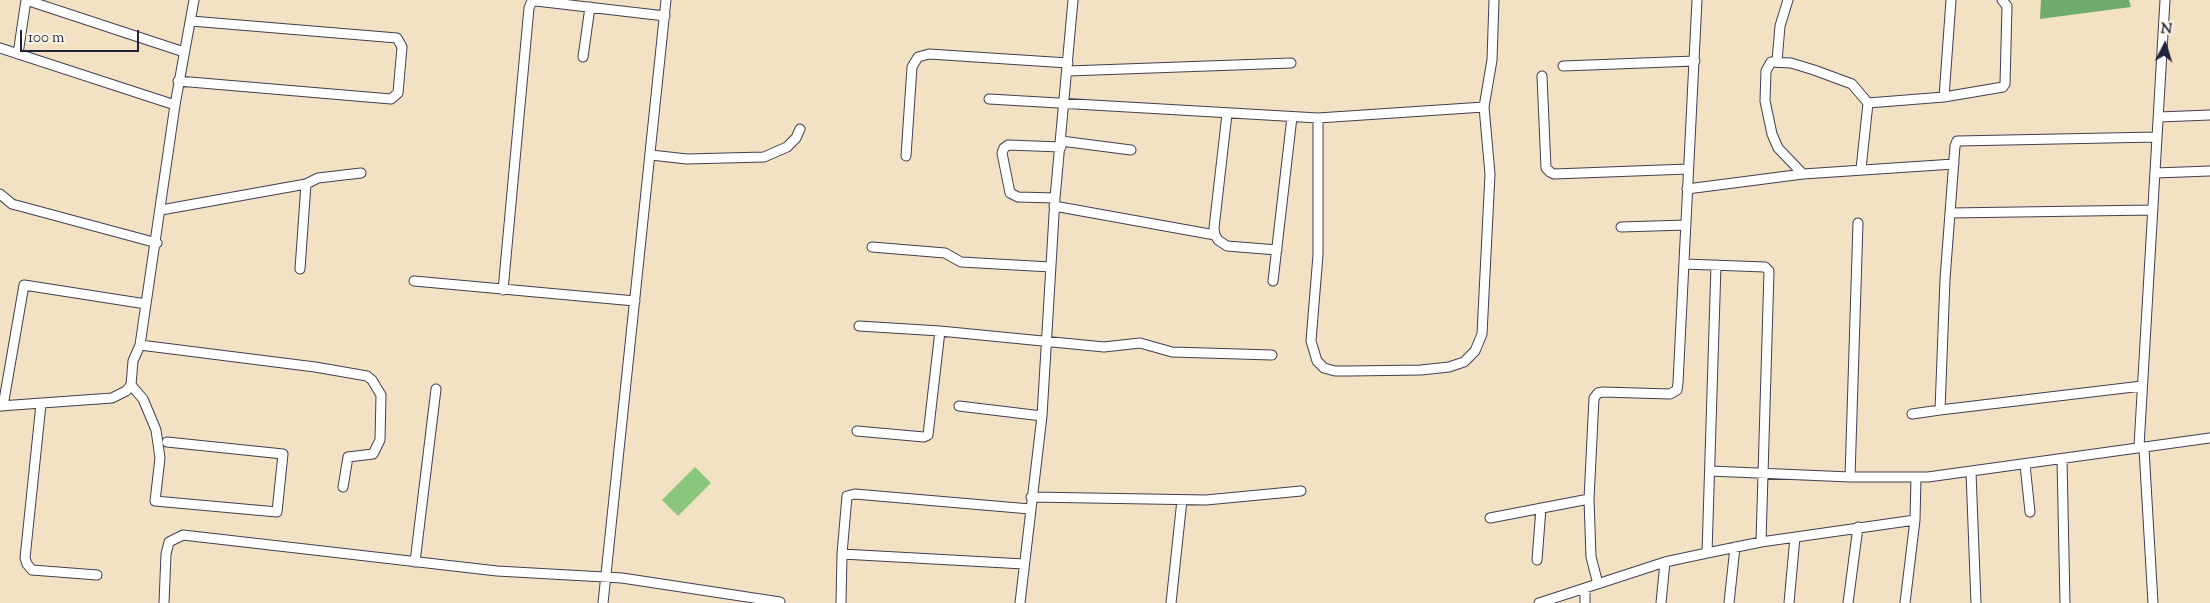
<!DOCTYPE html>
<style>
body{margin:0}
#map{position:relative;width:2210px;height:603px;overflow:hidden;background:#f3e1c4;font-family:"Sorts Mill Goudy",serif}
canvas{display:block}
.north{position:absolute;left:2140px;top:20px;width:50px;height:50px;-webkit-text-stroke:4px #fcf5e5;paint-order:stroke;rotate:5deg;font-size:14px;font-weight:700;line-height:20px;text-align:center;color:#22223b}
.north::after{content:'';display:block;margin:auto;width:18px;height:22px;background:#22223b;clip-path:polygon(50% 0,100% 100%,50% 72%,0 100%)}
.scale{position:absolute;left:20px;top:30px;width:119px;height:22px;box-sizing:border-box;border:2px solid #22223b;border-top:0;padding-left:6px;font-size:15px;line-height:18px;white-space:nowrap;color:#22223b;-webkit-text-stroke:4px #fcf5e5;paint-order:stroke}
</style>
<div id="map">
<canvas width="2210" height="603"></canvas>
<div class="north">N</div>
<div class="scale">100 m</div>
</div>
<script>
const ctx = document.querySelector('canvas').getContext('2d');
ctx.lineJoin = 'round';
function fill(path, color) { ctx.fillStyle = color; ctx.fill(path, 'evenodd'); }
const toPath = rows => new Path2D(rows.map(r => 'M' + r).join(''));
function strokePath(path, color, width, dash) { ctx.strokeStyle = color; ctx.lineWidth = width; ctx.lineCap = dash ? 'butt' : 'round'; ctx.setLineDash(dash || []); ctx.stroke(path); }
fill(toPath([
 [695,467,711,483,678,516,662,500]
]), '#89c67c');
fill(toPath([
 [2041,0,2129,0,2131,7,2040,19]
]), '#6eab6c');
const street = toPath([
 [26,0,184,52],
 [536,1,665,16],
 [0,48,175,105],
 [18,54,26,0],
 [583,57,590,7],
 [1777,61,1780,26,1788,0],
 [1563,66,1695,61],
 [1068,71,1291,63],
 [1542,76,1546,168,1550,172,1554,174,1688,169],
 [178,81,391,99,398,93,402,47,397,38,191,21],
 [1944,97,1951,0],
 [989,99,1318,118,1484,107],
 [1868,103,1944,97,2003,87,2005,84,2007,6,2002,0],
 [1227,114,1214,228,1215,235,1218,240,1227,246,1277,250],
 [2159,117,2210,115],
 [1318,118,1318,255,1311,341,1317,361,1324,368,1335,371,1350,371,1421,370,1449,367,1464,362,1475,351,1482,334,1490,174,1484,107,1492,60,1494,0],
 [1061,141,1131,150],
 [651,155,687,159,764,157,787,147,796,138,800,129],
 [906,156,912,67,918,57,929,54,1068,63],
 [2155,173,2210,171],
 [1803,174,1778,148,1772,134,1765,101,1766,71,1771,62,1791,63,1814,70,1852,84,1868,103,1861,169],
 [1687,189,1803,174,1954,164],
 [0,194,12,204,157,243],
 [1055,198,1018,197,1010,193,1002,153,1004,148,1008,145,1061,147],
 [1054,206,1215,235],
 [161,210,306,184,318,178,361,173],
 [2153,210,1950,213,1955,146,1957,141,2157,137],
 [1950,213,1945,279,1940,410,2142,386],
 [1621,227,1686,225],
 [872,247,945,253,961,262,1051,267],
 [1684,264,1765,267,1769,271,1761,542],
 [300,269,306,184],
 [414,281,635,301],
 [1273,281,1292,117],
 [503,290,529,8,531,3,537,0],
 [859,326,940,331,1104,347,1140,343,1172,352,1272,355],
 [140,345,315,367,367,376,372,380,381,395,380,440,373,454,348,457,343,487],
 [131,385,143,399,156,430,160,458,155,501,277,512,283,454,167,442],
 [41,404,25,558,27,564,32,570,97,575],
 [0,406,112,398,126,391,131,385,133,361,140,345,175,105,194,0],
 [3,406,24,285,146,304],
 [959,406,1042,416],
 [1912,414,1940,410],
 [857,431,924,437,928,435,940,331],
 [2139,446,2165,0],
 [2144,449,2153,603],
 [2062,459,2065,603],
 [2025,465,2030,512],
 [1710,471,1850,477,1928,477,2210,438],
 [1971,472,1976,603],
 [1850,477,1858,223],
 [1031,497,1206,500,1301,491],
 [1490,518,1589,499],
 [1707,553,1716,265],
 [842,554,1024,564],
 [1537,560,1541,508],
 [415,562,436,389],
 [1598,584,1591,557,1589,499,1594,398,1598,393,1603,392,1670,394,1677,390,1678,383,1697,0],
 [164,603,166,554,169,542,183,535,497,571,622,578,780,602],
 [603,603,666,0],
 [841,603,842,554,847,496,855,494,1030,509],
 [1020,603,1042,416,1055,198,1073,0],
 [1171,603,1182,500],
 [1539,603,1665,562,1707,553,1761,542,1915,520],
 [1585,603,1585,589],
 [1661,603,1665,562],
 [1729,603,1735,547],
 [1789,603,1795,537],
 [1848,603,1858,527],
 [1905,603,1915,520,1916,477]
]);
strokePath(street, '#413f50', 11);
strokePath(street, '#fff', 9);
</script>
